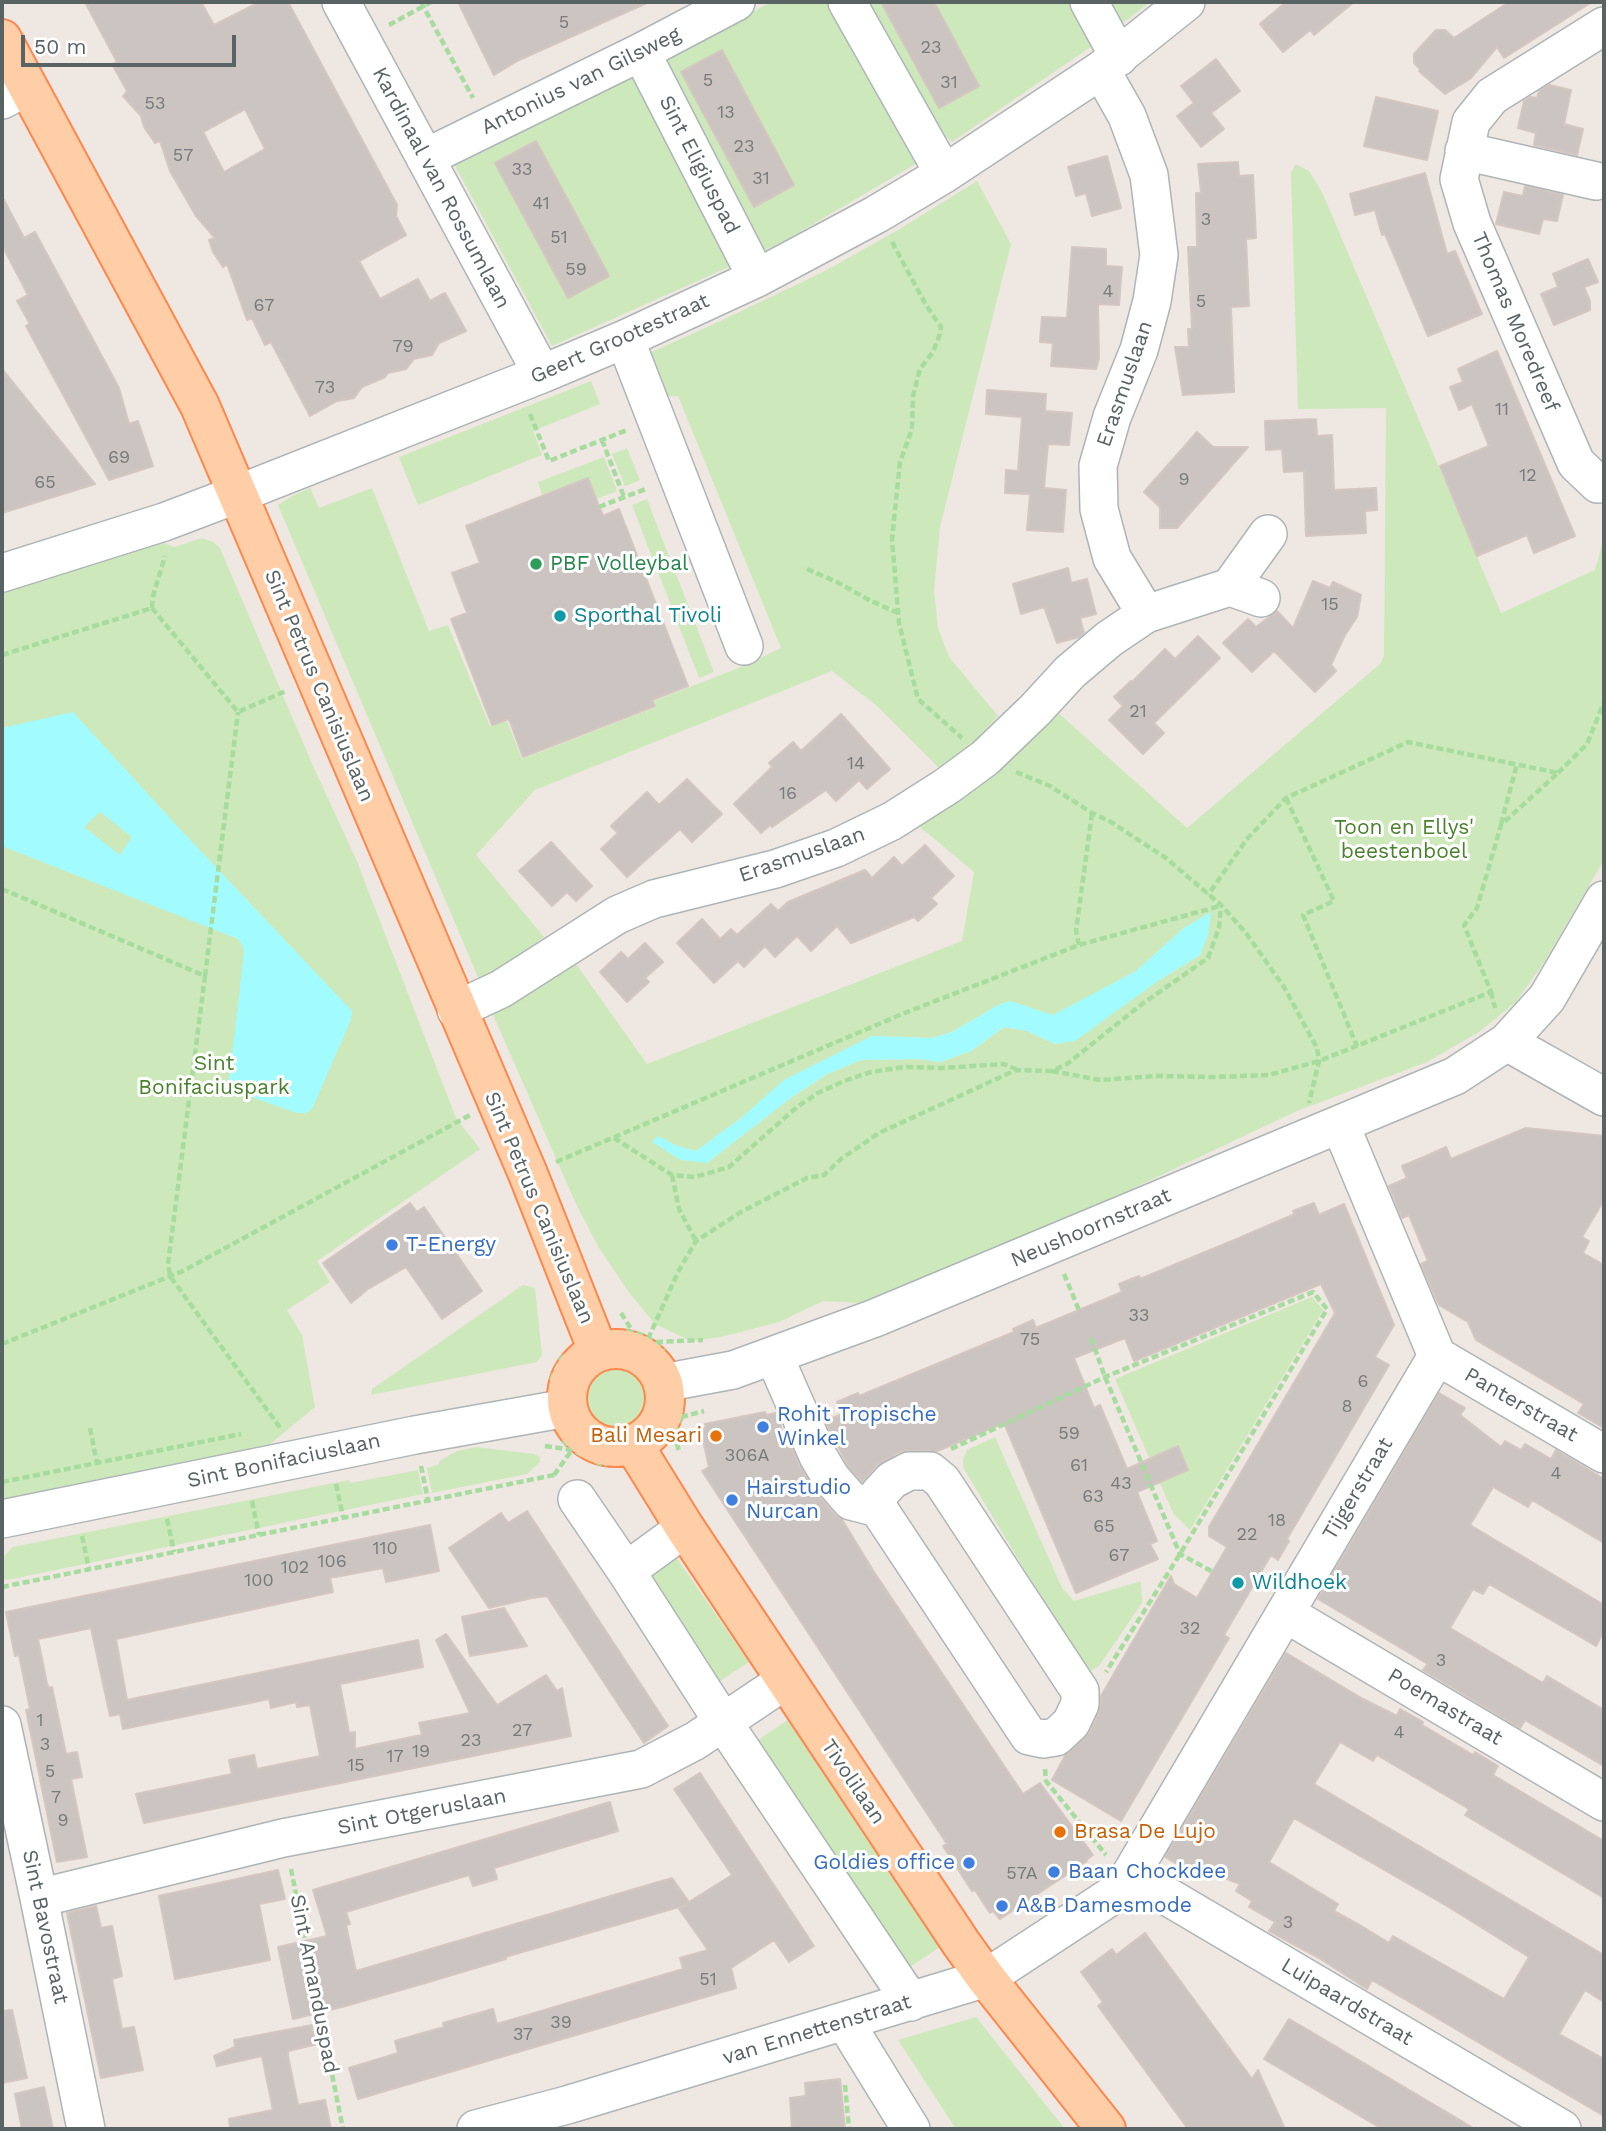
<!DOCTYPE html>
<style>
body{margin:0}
#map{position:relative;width:1606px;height:2131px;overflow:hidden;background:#efe7e2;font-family:"Work Sans",sans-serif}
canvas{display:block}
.frame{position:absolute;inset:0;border:4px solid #5a6364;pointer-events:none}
.scale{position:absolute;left:21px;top:35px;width:215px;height:32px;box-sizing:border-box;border:4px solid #5a6364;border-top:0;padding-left:9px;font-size:21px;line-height:24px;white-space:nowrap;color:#5a6364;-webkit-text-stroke:5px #fff;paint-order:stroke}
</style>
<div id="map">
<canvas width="1606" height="2131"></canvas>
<div class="frame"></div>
<div class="scale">50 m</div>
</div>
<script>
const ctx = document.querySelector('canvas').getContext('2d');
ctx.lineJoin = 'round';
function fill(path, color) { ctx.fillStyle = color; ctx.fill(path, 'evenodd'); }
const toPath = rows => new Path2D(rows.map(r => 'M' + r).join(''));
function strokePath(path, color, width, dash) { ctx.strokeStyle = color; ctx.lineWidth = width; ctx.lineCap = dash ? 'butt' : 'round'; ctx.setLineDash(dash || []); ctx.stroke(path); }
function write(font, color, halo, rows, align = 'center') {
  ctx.font = font + ' "Work Sans",sans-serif'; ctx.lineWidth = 6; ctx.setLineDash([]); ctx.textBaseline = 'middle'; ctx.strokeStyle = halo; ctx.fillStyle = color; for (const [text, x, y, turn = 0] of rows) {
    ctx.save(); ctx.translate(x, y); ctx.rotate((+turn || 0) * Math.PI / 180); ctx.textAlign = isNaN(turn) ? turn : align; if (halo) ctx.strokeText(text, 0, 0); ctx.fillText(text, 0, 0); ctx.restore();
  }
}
fill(toPath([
 [771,2,834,2,924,159,786,240,763,251,659,60],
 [869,2,1072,2,1095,44,952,142,944,134,929,111],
 [1106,2,1150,2,1119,26],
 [633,73,731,266,552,346,453,162],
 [1296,164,1309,171,1322,192,1501,613,1595,570,1604,537,1604,860,1543,964,1516,1002,1479,1032,1427,1062,1297,1111,998,1252,862,1303,823,1301,779,1322,721,1337,691,1341,655,1324,628,1291,599,1248,576,1204,491,1010,569,954,647,1064,962,941,974,872,914,822,1054,709,1187,828,1380,664,1384,656,1386,408,1298,409,1291,173],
 [1210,913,1200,955,1055,1044,1027,1031,1004,1027,971,1051,940,1062,920,1059,861,1060,827,1074,792,1097,707,1163,658,1136,675,1145,696,1151,741,1118,872,1036,932,1038,952,1032,998,1005,1010,1001,1053,1016,1136,971,1184,928],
 [977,181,1011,244,940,527,934,590,938,628,949,657,998,716,964,752,941,770,877,706,832,671,535,790,476,855,544,937,480,982,278,505,290,497,310,488,319,508,372,488,429,631,448,625,490,726,507,721,522,759,656,707,654,701,741,667,781,648,678,396,665,396,645,355,714,324,825,271,898,230],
 [591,381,600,404,533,431,542,455,418,505,399,457],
 [627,448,640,480,625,486,612,454],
 [604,457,617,491,596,499,588,478,542,495,538,482],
 [647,499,671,562,656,568,632,505],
 [202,538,213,542,220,548,313,766,356,859,456,1118,480,1149,317,1261,330,1282,287,1310,302,1335,315,1407,269,1445,2,1499,2,589,159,541,174,547],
 [673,566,714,672,699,678,658,572],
 [523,1285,535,1288,542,1355,537,1362,371,1395,372,1389],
 [1312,1297,1323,1310,1190,1530,1173,1513,1115,1379],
 '586 1397a30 30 0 1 1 60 0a30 30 0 1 1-60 0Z',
 [995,1437,1062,1588,1074,1601,1141,1581,1142,1603,1099,1666,1087,1673,964,1469,963,1459,967,1450],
 [476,1447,534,1454,540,1457,540,1462,527,1474,432,1493,427,1468,438,1465,441,1460,457,1451],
 [418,1470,423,1494,7,1580,2,1578,2,1558,13,1547,349,1480,350,1483],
 [676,1557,749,1662,717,1683,651,1577,653,1569],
 [789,1719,940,1947,907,1969,755,1742],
 [976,2017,1065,2129,956,2129,898,2040]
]), '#cde9bc');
fill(toPath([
 [73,712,178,827,352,1011,351,1020,312,1109,305,1113,297,1113,234,1091,229,1081,244,953,243,946,238,939,2,846,2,728],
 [100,812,132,837,120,855,84,827],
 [1211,912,1208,935,1200,955,1158,981,1075,1041,1055,1044,1027,1031,1004,1027,971,1051,940,1062,920,1059,861,1060,827,1074,792,1097,707,1163,681,1160,652,1142,658,1136,675,1145,696,1151,741,1118,784,1080,872,1036,932,1038,952,1032,998,1005,1010,1001,1053,1015,1136,971,1184,928]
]), '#a2fbff');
const building = toPath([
 [85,2,201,2,214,25,260,2,288,2,397,205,396,216,406,235,359,261,380,299,418,279,430,301,445,293,466,331,439,343,432,355,414,359,406,369,388,373,385,377,362,387,354,398,337,401,310,416,271,342,265,345,252,318,247,320,227,264,223,267,213,252,209,240,215,238,196,216,170,171,160,141,155,143,144,127,141,116,123,96,127,91,112,64,117,62,85,2],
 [245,109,265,149,224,172,203,132,245,109],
 [458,2,649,2,519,60,494,75,458,2],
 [881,2,934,2,979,86,939,108,881,2],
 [1286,2,1354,2,1314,35,1310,30,1283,52,1260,24,1286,2],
 [1509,2,1592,2,1504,58,1497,47,1470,79,1445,94,1419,71,1420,69,1414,63,1414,54,1436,30,1445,30,1454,38,1509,2],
 [722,50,794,185,754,207,681,72,722,50],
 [1216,59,1240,91,1211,113,1224,129,1201,147,1177,116,1194,103,1181,86,1216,59],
 [1549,85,1571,90,1564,124,1583,129,1577,155,1534,145,1536,133,1518,128,1524,101,1530,97,1537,98,1539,91,1549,85],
 [1376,97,1438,111,1427,160,1364,146,1376,97],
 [536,141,609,276,568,298,495,163,536,141],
 [1107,156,1121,208,1092,216,1086,193,1076,196,1068,167,1107,156],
 [1238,162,1239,176,1253,175,1256,238,1246,239,1249,306,1231,307,1234,392,1183,395,1175,347,1189,347,1188,329,1192,329,1188,247,1197,247,1196,193,1201,193,1198,164,1238,162],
 [1425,173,1447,254,1455,251,1482,314,1428,336,1385,234,1382,235,1375,210,1355,215,1350,194,1425,173],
 [1525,186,1563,195,1557,221,1543,219,1539,234,1496,224,1504,192,1523,196,1525,186],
 [2,196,24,238,35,232,119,388,129,424,138,421,153,466,109,480,26,326,30,324,17,301,28,295,2,245,2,196],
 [1072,247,1106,249,1106,266,1122,267,1119,305,1098,304,1099,359,1096,369,1051,366,1053,343,1040,342,1042,317,1067,318,1072,247],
 [1588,259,1598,282,1584,287,1590,301,1590,310,1554,325,1541,294,1558,287,1553,274,1588,259],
 [1497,351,1575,536,1534,553,1527,535,1477,556,1440,466,1489,446,1472,404,1459,410,1450,387,1463,382,1458,369,1497,351],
 [2,369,95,484,2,513,2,369],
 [987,390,1046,394,1045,411,1072,413,1069,445,1048,444,1044,488,1066,490,1063,532,1027,530,1030,494,1005,493,1006,470,1018,471,1022,417,986,414,987,390],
 [1316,419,1317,436,1332,435,1334,490,1376,488,1377,510,1365,511,1366,533,1306,536,1304,471,1284,472,1282,449,1266,450,1265,421,1316,419],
 [1197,432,1213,447,1248,447,1177,528,1160,528,1160,507,1144,492,1197,432],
 [588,478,603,516,619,509,688,686,652,700,655,706,523,757,509,719,492,725,451,619,467,613,452,573,480,563,466,526,588,478],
 [1068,568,1071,583,1087,579,1096,614,1080,618,1084,633,1079,637,1057,643,1044,607,1021,614,1013,584,1068,568],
 [1313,581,1330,588,1333,582,1361,595,1357,617,1345,635,1331,665,1336,671,1315,692,1274,651,1252,672,1223,643,1248,619,1256,627,1277,611,1293,628,1313,581],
 [1198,636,1220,658,1154,723,1164,733,1143,754,1109,720,1123,706,1114,697,1131,681,1132,682,1165,649,1175,659,1198,636],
 [841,714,890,769,867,789,859,780,836,801,826,790,772,827,770,825,761,833,734,804,772,767,769,763,793,742,801,751,841,714],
 [687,779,722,814,692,842,680,829,627,877,601,849,618,833,611,826,647,792,659,805,687,779],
 [551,842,592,886,576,901,567,892,552,906,519,871,551,842],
 [925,845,954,876,931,898,937,904,918,921,914,917,851,943,837,926,811,951,797,936,775,957,765,946,744,967,738,961,714,983,677,943,702,919,720,939,731,929,737,935,771,904,778,911,788,902,865,870,872,878,894,857,902,866,925,845],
 [645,943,663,962,645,978,649,982,627,1002,600,972,621,952,628,959,645,943],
 [1526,1128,1604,1136,1604,1200,1582,1237,1589,1241,1583,1253,1604,1265,1604,1428,1578,1413,1584,1404,1476,1340,1468,1322,1439,1305,1421,1264,1428,1261,1409,1215,1402,1218,1389,1186,1407,1178,1402,1166,1424,1157,1446,1147,1451,1159,1526,1128],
 [410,1203,417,1212,424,1207,482,1291,442,1319,406,1267,368,1289,351,1303,323,1263,410,1203],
 [1314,1203,1319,1215,1344,1204,1394,1325,1375,1357,1389,1365,1287,1539,1289,1541,1278,1560,1271,1555,1244,1601,1224,1635,1229,1638,1121,1821,1052,1780,1066,1754,1090,1732,1099,1712,1101,1696,1171,1576,1174,1584,1197,1598,1227,1547,1209,1536,1209,1527,1335,1313,1321,1284,1134,1361,1125,1338,1074,1358,1094,1408,1100,1405,1127,1469,1178,1446,1188,1470,1137,1492,1157,1541,1150,1544,1158,1559,1076,1593,1004,1423,935,1452,909,1450,899,1452,877,1465,862,1482,848,1466,825,1421,842,1414,837,1402,858,1393,859,1396,939,1363,1014,1332,1013,1329,1033,1320,1036,1328,1122,1292,1119,1284,1139,1276,1140,1279,1239,1238,1295,1214,1293,1211,1314,1203],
 [1439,1393,1465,1408,1460,1415,1501,1447,1505,1441,1521,1450,1525,1444,1551,1459,1556,1450,1604,1479,1604,1543,1532,1500,1528,1507,1493,1487,1470,1525,1604,1605,1604,1631,1596,1646,1489,1584,1483,1594,1473,1589,1450,1628,1543,1683,1547,1676,1604,1710,1604,1766,1525,1720,1520,1728,1423,1670,1428,1664,1318,1599,1439,1393],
 [765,1412,766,1415,776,1413,785,1438,787,1437,799,1465,813,1489,835,1515,841,1518,874,1572,1023,1794,1040,1783,1093,1855,1086,1860,1087,1861,1000,1919,993,1911,990,1913,975,1890,972,1891,943,1846,947,1844,702,1471,709,1467,702,1436,703,1428,706,1428,705,1424,765,1412],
 [527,1511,668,1726,644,1743,547,1596,532,1598,489,1608,449,1548,501,1513,508,1523,527,1511],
 [430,1525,439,1571,386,1582,383,1568,330,1578,333,1592,116,1639,127,1700,418,1640,423,1667,340,1684,349,1733,355,1732,355,1749,397,1740,422,1735,419,1723,470,1713,436,1640,446,1634,497,1705,546,1675,557,1691,562,1688,571,1736,144,1823,136,1794,232,1774,229,1760,254,1755,257,1769,320,1756,310,1705,297,1707,296,1702,271,1708,269,1699,123,1729,120,1714,110,1716,91,1628,38,1639,47,1684,49,1688,52,1687,66,1754,77,1752,82,1777,71,1779,87,1857,57,1862,26,1710,30,1709,19,1655,15,1656,6,1612,430,1525],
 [504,1608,527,1646,470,1656,462,1617,504,1608],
 [1286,1653,1363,1699,1397,1716,1400,1709,1423,1722,1422,1725,1473,1755,1475,1752,1498,1766,1493,1775,1604,1841,1604,1898,1465,1815,1469,1809,1377,1755,1373,1761,1340,1742,1314,1784,1604,1955,1604,2002,1585,1990,1559,2034,1604,2059,1604,2116,1372,1980,1367,1989,1319,1958,1269,1931,1275,1922,1249,1907,1252,1901,1236,1891,1240,1884,1196,1867,1192,1873,1165,1857,1286,1653],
 [1294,1818,1447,1906,1529,1957,1504,1999,1393,1936,1389,1943,1363,1927,1334,1911,1338,1904,1269,1862,1294,1818],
 [700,1773,814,1946,789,1962,774,1940,731,1968,736,1988,358,2099,349,2068,398,2053,395,2041,444,2027,443,2023,493,2009,497,2024,683,1969,680,1958,708,1950,679,1909,686,1905,505,1957,506,1959,432,1981,342,2007,293,2019,278,1947,327,1936,313,1890,560,1817,610,1802,618,1831,494,1868,497,1879,473,1886,469,1875,346,1912,350,1924,346,1925,356,1971,672,1878,689,1902,732,1875,674,1789,700,1773],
 [278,1870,285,1899,259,1904,270,1960,175,1979,159,1896,278,1870],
 [96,1906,101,1928,112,1926,122,1976,112,1979,122,2029,134,2027,143,2070,101,2078,67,1913,96,1906],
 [1145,1933,1252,2079,1258,2070,1285,2129,1188,2129,1098,2006,1103,2002,1081,1972,1112,1949,1116,1955,1145,1933],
 [12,2010,27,2078,2,2083,2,2011,12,2010],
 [1289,2019,1308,2030,1475,2129,1382,2129,1264,2059,1289,2019],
 [312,2025,313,2032,321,2032,322,2043,288,2051,288,2056,298,2105,325,2100,331,2129,230,2129,229,2119,273,2110,262,2056,217,2066,214,2056,235,2047,234,2040,312,2025],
 [840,2079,845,2129,792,2129,790,2098,806,2096,805,2083,840,2079],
 [44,2087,53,2129,22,2129,15,2094,44,2087]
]);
fill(building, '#ccc4c1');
strokePath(building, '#d4c6c0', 2);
const minor = toPath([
 [341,2,542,374],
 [847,2,944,174],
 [1089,2,1119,57],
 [641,52,757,278],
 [1101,70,1127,116,1149,175,1159,255,1152,301,1139,350,1112,417,1098,466,1099,509,1112,558,1146,614],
 [2,100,27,87],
 [1464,151,1596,181],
 [425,158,641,52,736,2],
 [625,339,744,646],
 [1598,484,1576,463,1472,223,1459,179,1471,122,1492,96,1604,26],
 [2,573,164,522,238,494,542,374,625,339,757,278,877,214,944,174,1101,70,1186,2],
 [1230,587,1261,598],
 [456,1010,501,989,617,915,654,899,775,869,836,848,892,821,947,786,985,758,1035,710,1070,672,1109,639,1146,614,1230,587,1268,534],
 [1507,1042,1604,1097],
 [1340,1124,1437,1356],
 [774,1356,818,1456,831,1478,851,1501,878,1508,1029,1736,1043,1739,1056,1737,1071,1723,1080,1704,1080,1691,942,1481,930,1471,909,1471,892,1480,879,1494,878,1508],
 [1437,1356,1604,1454],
 [663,1383,733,1370,875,1318,1455,1076,1507,1042,1547,998,1604,900],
 [577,1499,626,1571,723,1722,911,2002],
 [2,1519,415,1435,567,1408],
 [626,1571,685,1528],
 [1285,1613,1604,1802],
 [2,1725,39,1898,86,2129],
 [1131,1875,1562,2129],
 [39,1898,283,1838,641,1769,695,1741,786,1680],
 [845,2022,911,2129],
 [476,2129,567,2105,986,1978,1122,1889,1437,1356]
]);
const major = toPath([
 [2,39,200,406,528,1174,598,1351],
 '567 1398a49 49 0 1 1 98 0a49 49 0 1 1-98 0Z',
 [633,1444,685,1528,961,1943,986,1978,1106,2129]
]);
strokePath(minor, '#aeb5b6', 40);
strokePath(major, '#fd874c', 42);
strokePath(toPath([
 [421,2,473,98],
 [389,25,431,2],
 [892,242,926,305,941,327,940,334,933,352,920,369,913,396,912,429,900,462,892,539,899,623,918,699,962,738],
 [530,414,549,461,627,430],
 [602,440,624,497],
 [599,507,648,488],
 [807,569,837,582,869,600,898,613],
 [152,608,238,712,286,691],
 [2,655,152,608,153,596,165,556],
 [1016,772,1050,786,1092,813,1111,822,1166,858,1221,905,1246,933,1284,987,1317,1048,1319,1061,1309,1103],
 [1558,773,1587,744,1604,702],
 [1286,798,1334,901,1303,915,1357,1046],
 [1501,824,1517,764],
 [2,889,205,976,168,1264,170,1276,281,1429],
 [1079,945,1076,931,1092,813],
 [205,976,238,712],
 [1491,992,1495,1008],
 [1052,1071,1100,1080,1156,1076,1215,1077,1269,1075,1319,1061,1491,992,1464,925,1477,908,1501,825,1558,773,1408,742,1286,798,1247,839,1208,895],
 [614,1138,672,1175,695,1177,729,1167,797,1107,818,1093,844,1081,871,1072,904,1067,942,1068,1004,1064,1016,1069],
 [556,1162,902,1014,1079,945,1220,906],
 [672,1175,679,1209,696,1241],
 [1064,1274,1079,1310],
 [621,1313,633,1332],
 [626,1331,642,1335,655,1342,664,1351],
 [1091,1338,1105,1377,1180,1554,1213,1572],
 [648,1339,678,1272,696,1241,741,1212,807,1178,824,1175,841,1159,879,1133,1016,1070,1052,1071,1067,1064,1142,1004,1208,958,1219,928,1221,906],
 [656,1342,703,1340],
 [2,1344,183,1271,470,1115],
 [551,1380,561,1359,565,1354],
 [681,1417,704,1411],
 [90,1428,97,1463],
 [674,1433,679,1451],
 [563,1440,572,1450],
 [668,1441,674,1432,681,1417,681,1411],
 [545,1446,572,1450,601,1464,607,1464],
 [951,1449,1105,1377,1313,1292,1327,1309,1180,1554,1106,1672],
 [421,1466,428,1500],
 [554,1475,572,1450],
 [2,1482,241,1434],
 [336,1484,343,1517],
 [252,1501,259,1535],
 [167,1519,174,1552],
 [82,1536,89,1569],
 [2,1587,554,1475],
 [1045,1769,1046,1781,1106,1855],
 [291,1869,343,2129],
 [845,2085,849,2129]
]), '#a6dc9e', 4.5, [7, 3.5]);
strokePath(minor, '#fff', 37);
strokePath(major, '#ffcea7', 38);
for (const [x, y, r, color] of [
 [536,564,7,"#2e9e5b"],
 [560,616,7,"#0f9aa8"],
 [392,1245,7,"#3f7fe0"],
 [763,1427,7,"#3f7fe0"],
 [716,1436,7,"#e8710a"],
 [732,1500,7,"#3f7fe0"],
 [1238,1583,7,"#0f9aa8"],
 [1060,1832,7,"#e8710a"],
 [969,1863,7,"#3f7fe0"],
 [1054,1872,7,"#3f7fe0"],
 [1002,1906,7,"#3f7fe0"]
]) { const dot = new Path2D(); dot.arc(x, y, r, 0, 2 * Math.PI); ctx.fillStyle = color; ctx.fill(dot); strokePath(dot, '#fff', 2.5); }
write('18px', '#767b7b', null, [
 ["5",564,23],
 ["23",931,48],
 ["5",708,81],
 ["31",949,83],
 ["53",155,104],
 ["13",726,113],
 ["23",744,147],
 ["57",183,156],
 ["33",522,170],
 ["31",761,179],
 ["41",541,204],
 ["3",1206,220],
 ["51",559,238],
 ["59",576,270],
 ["4",1108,292],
 ["5",1201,302],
 ["67",264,306],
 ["79",403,347],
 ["73",325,388],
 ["11",1502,410],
 ["69",119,458],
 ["12",1528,476],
 ["9",1184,480],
 ["65",45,483],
 ["15",1330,605],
 ["21",1138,712],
 ["14",856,764],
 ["16",788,794],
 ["33",1139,1316],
 ["75",1030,1340],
 ["6",1363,1382],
 ["8",1347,1407],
 ["59",1069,1434],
 ["306A",747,1456],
 ["61",1079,1466],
 ["4",1556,1474],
 ["43",1121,1484],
 ["63",1093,1497],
 ["18",1277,1521],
 ["65",1104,1527],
 ["22",1247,1535],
 ["110",385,1549],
 ["67",1119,1556],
 ["106",332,1562],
 ["102",295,1568],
 ["100",259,1581],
 ["32",1190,1629],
 ["3",1441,1661],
 ["1",40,1721],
 ["27",522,1731],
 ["4",1399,1733],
 ["23",471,1741],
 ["3",45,1745],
 ["19",421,1752],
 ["17",395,1757],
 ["15",356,1766],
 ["5",50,1772],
 ["7",56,1798],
 ["9",63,1821],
 ["57A",1022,1874],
 ["3",1288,1923],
 ["51",708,1980],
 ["39",561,2023],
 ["37",523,2035]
]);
write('21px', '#5a6364', '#fff', [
 ["Antonius van Gilsweg",581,81,-26],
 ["Sint Eligiuspad",699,165,63],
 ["Kardinaal van Rossumlaan",441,188,62],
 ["Thomas Moredreef",1515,322,67],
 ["Geert Grootestraat",620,339,-24],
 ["Erasmuslaan",1125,384,-71],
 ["Sint Petrus Canisiuslaan",319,686,67],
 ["Erasmuslaan",802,855,-19],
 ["Sint Petrus Canisiuslaan",539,1208,67],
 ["Neushoornstraat",1091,1228,-23],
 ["Panterstraat",1521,1405,30],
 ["Sint Bonifaciuslaan",284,1461,-12],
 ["Tijgerstraat",1358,1489,-59],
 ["Poemastraat",1445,1707,31],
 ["Tivolilaan",853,1782,56],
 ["Sint Otgeruslaan",422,1812,-11],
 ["Sint Bavostraat",45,1927,78],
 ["Sint Amanduspad",314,1984,79],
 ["Luipaardstraat",1347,2002,31],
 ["van Ennettenstraat",817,2030,-17]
]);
write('21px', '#27864d', '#fff', [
 ["PBF Volleybal",550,564]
], 'left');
write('21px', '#0d838f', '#fff', [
 ["Sporthal Tivoli",574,616],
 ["Wildhoek",1252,1583]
], 'left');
write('21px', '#4a822c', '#fff', [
 ["Toon en Ellys'",1404,828],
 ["beestenboel",1404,852],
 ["Sint",214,1064],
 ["Bonifaciuspark",214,1088]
]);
write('21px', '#366cbe', '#fff', [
 ["T-Energy",406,1245],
 ["Rohit Tropische",777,1415],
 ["Winkel",777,1439],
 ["Hairstudio",746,1488],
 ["Nurcan",746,1512],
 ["Goldies office",955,1863,"right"],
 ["Baan Chockdee",1068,1872],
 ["A&B Damesmode",1016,1906]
], 'left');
write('21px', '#c56008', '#fff', [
 ["Bali Mesari",702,1436],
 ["Brasa De Lujo",1074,1832,"left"]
], 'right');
</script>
